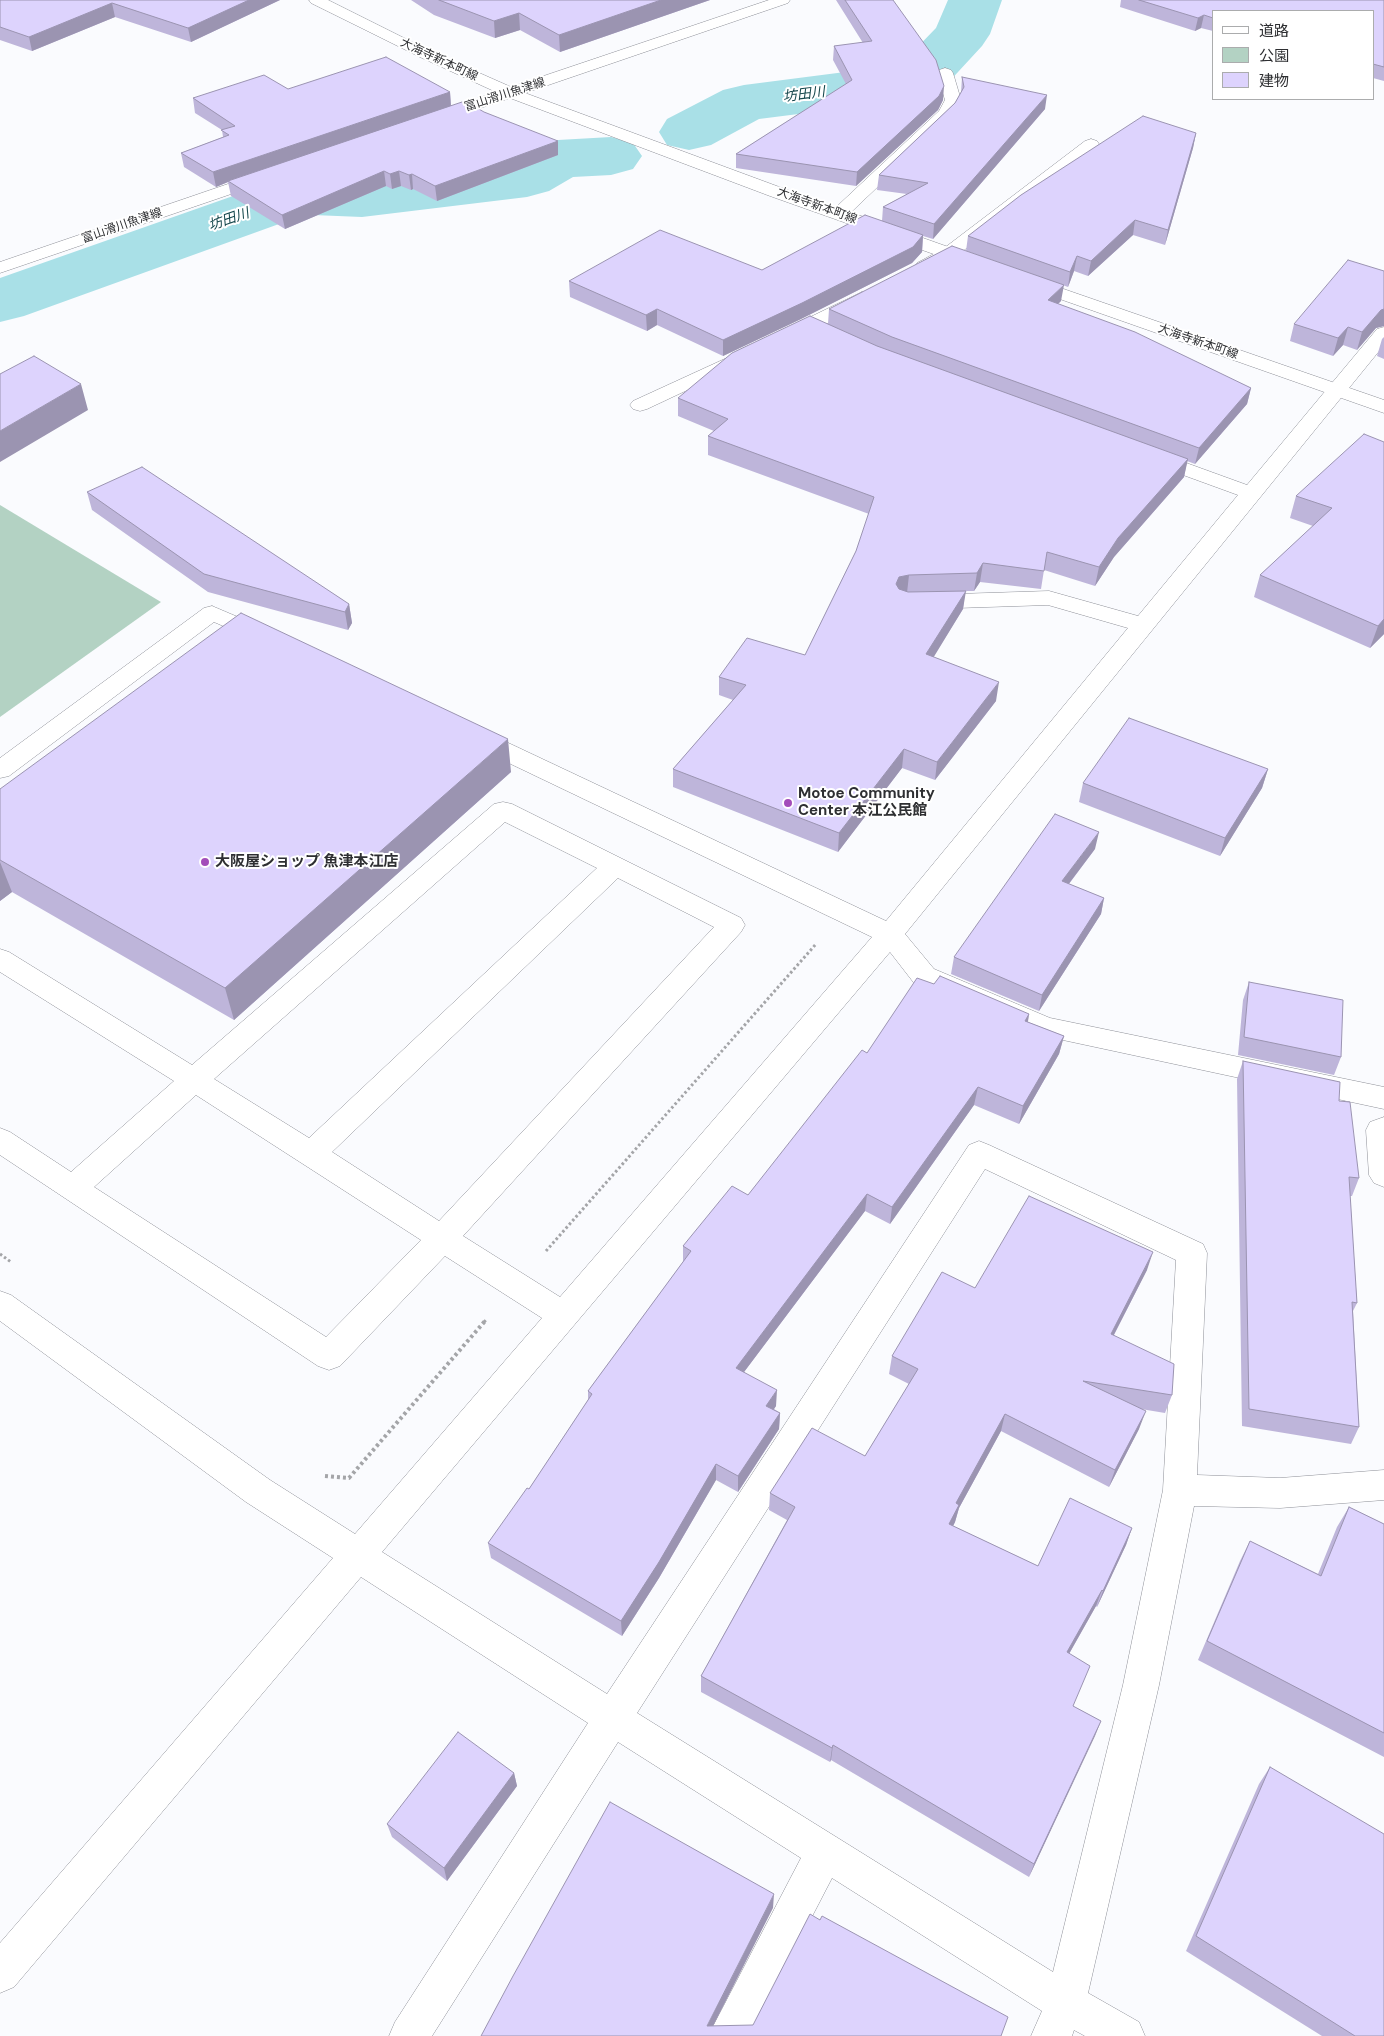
<!DOCTYPE html>
<meta charset="utf-8">
<style>
body{margin:0}
#map{position:relative;width:1384px;height:2036px;overflow:hidden;background:#fafbfe;font-family:"DM Sans","Noto Sans JP",sans-serif}
canvas{display:block}
.legend{position:absolute;left:1212px;top:10px;width:162px;height:90px;box-sizing:border-box;background:#fff;border:1px solid #abacad;margin:0;padding:6px 9px;list-style:none;font-size:15px;color:#2e2f32}
.legend li{display:flex;align-items:center;gap:10px;height:25px}
.legend b{width:25px;border:1px solid #abacad}
</style>
<div id="map">
<canvas width="1384" height="2036"></canvas>
<ul class="legend">
<li><b style="height:6px;background:#fff"></b>道路</li>
<li><b style="height:14px;background:#b3d2c3"></b>公園</li>
<li><b style="height:14px;background:#ddd3fd"></b>建物</li>
</ul>
</div>
<script>
const ctx = document.querySelector('canvas').getContext('2d');
ctx.lineJoin = 'round';
function fill(path, color) { ctx.fillStyle = color; ctx.fill(path, 'evenodd'); }
const toPath = rows => new Path2D(rows.map(r => 'M' + r).join(''));
function strokePath(path, color, width, dash) { ctx.strokeStyle = color; ctx.lineWidth = width; ctx.lineCap = dash ? 'butt' : 'round'; ctx.setLineDash(dash || []); ctx.stroke(path); }
function write(font, color, halo, rows, align = 'center') {
  ctx.font = font + ' "DM Sans","Noto Sans JP",sans-serif'; ctx.lineWidth = 4; ctx.setLineDash([]); ctx.textBaseline = 'middle'; ctx.strokeStyle = halo; ctx.fillStyle = color; for (const [text, x, y, turn = 0] of rows) {
    ctx.save(); ctx.translate(x, y); ctx.rotate((+turn || 0) * Math.PI / 180); ctx.textAlign = isNaN(turn) ? turn : align; if (halo) ctx.strokeText(text, 0, 0); ctx.fillText(text, 0, 0); ctx.restore();
  }
}
fill(toPath([
 [0,505,161,602,0,717]
]), '#b3d2c3');
fill(toPath([
 [948,0,1002,0,990,34,982,46,946,85,893,102,759,119,711,145,689,150,667,145,659,132,667,119,723,90,744,85,884,67,904,61,936,28,948,0],
 [611,137,633,143,642,156,633,169,611,175,573,177,549,191,527,197,362,217,313,215,279,224,24,316,0,322,0,278,233,196,313,177,362,179,511,161,536,146,558,140,611,137]
]), '#a9e0e7');
const minor = toPath([
 [945,68,951,70,953,73,961,100,952,116,845,218,839,219,833,218,830,214,833,210,939,111,945,100,937,73,939,70,945,68],
 [1091,139,1097,141,1099,144,1097,147,955,257,929,271,923,272,917,271,914,267,917,263,943,249,1085,141,1091,139],
 [862,292,869,294,871,298,869,302,824,325,840,332,842,336,840,340,833,342,826,340,802,329,800,325,802,321,862,292],
 [1384,327,1384,345,905,934,934,969,1050,1018,1384,1087,1384,1109,1035,1034,914,983,890,952,382,1552,607,1694,969,1145,979,1141,989,1145,1203,1244,1207,1253,1197,1475,1280,1478,1384,1470,1384,1500,1280,1508,1194,1506,1159,1685,1088,1993,1139,2022,1145,2036,1085,2036,1074,2030,1072,2036,1031,2036,1042,2011,832,1878,750,2036,708,2036,801,1858,618,1742,432,2036,389,2036,395,2022,588,1723,361,1577,14,1987,0,1993,0,1943,333,1558,246,1502,0,1321,0,1291,11,1295,270,1480,355,1534,542,1318,445,1256,340,1366,329,1370,318,1366,0,1155,0,1128,10,1132,71,1172,174,1081,0,972,0,949,9,952,192,1065,494,804,503,802,512,804,741,918,745,925,741,932,463,1236,560,1297,872,937,467,743,463,737,467,731,475,729,483,731,886,921,1128,628,1048,605,926,609,918,607,915,602,918,597,926,595,1049,591,1138,616,1238,495,1142,460,1139,456,1142,452,1149,450,1156,452,1247,485,1377,329,1384,327],
 [505,822,597,868,309,1138,214,1079,505,822],
 [618,878,714,927,439,1221,332,1152,618,878],
 [196,1095,421,1240,326,1337,94,1187,196,1095],
 [985,1169,1176,1260,1163,1490,1123,1685,1053,1972,637,1713,985,1169],
 [742,351,749,353,752,357,749,361,647,409,640,411,633,409,630,405,633,401,742,351],
 [212,606,273,632,276,637,273,642,265,644,214,622,9,776,0,778,0,758,204,608,212,606],
 [1384,1117,1384,1187,1374,1183,1369,1175,1366,1130,1370,1122,1384,1117]
]);
const major = toPath([
 [309,0,328,0,432,52,511,87,769,0,790,0,788,3,525,93,782,188,985,260,988,264,985,268,979,269,973,268,770,196,510,98,442,121,430,121,428,118,430,115,496,92,422,58,311,3,309,0],
 [266,171,272,172,274,176,272,180,0,273,0,262,266,171],
 [1026,276,1384,400,1384,413,1020,285,1017,281,1020,277,1026,276]
]);
strokePath(minor, '#8e9098', 1);
strokePath(major, '#8e9098', 1);
strokePath(toPath([
 [546,1251,816,944],
 [0,1254,11,1262],
 [484,1322,486,1320]
]), '#a4a5a8', 3, [2.5, 2.5]);
strokePath(toPath([
 [325,1476,349,1478,485,1321]
]), '#a4a5a8', 4, [3, 3]);
fill(minor, '#fff');
fill(major, '#fff');
fill(toPath([
 [0,0,280,0,191,42,115,17,32,51,0,40],
 [411,0,710,0,560,52,520,30,495,38,434,15],
 [836,0,893,0,943,100,938,110,856,186,736,168,736,154,846,84,833,60,834,46,863,43],
 [1121,0,1384,0,1384,81,1373,78,1373,11,1213,11,1213,31,1201,28,1195,31,1120,7],
 [962,77,1045,109,933,239,923,236,922,252,912,263,801,319,723,356,657,325,647,331,570,297,569,281,762,270,882,221,883,207,907,194,877,190,879,175,955,103,961,93],
 [288,89,450,92,451,106,558,155,437,201,413,189,411,190,401,186,392,189,386,186,285,229,231,196,228,182,216,187,184,167,181,153,223,137,222,130,195,113,193,98],
 [1196,133,1193,148,1165,245,1133,235,1088,276,1074,271,1068,287,966,251,968,236],
 [1384,271,1384,326,1376,328,1357,350,1343,345,1333,356,1290,341,1294,324],
 [1061,301,1058,304,1251,388,1247,404,1195,464,1187,461,1184,477,1114,557,1095,586,1044,570,1041,589,980,582,974,591,965,591,963,609,933,657,996,701,935,780,902,768,838,852,673,787,673,769,733,700,719,695,719,677,805,655,856,551,869,514,708,455,708,436,714,431,678,416,678,398,828,324,829,309],
 [1384,337,1384,359,1377,356,1382,339],
 [1384,442,1384,634,1370,648,1254,597,1260,575,1313,526,1290,518,1296,496],
 [87,492,349,604,352,623,348,630,208,592,92,510],
 [1268,769,1262,788,1220,856,1079,802,1083,783],
 [511,772,234,1020,12,892,0,901,0,789],
 [1095,849,1069,884,1104,898,1101,914,1039,1011,951,974,954,957],
 [1249,982,1341,1057,1334,1075,1238,1055,1243,1000],
 [934,984,1029,1014,1028,1022,1064,1036,1059,1054,1019,1124,974,1105,890,1224,865,1211,744,1372,776,1406,774,1409,780,1413,779,1429,738,1492,716,1480,659,1578,622,1636,491,1558,488,1543,529,1489,588,1400,588,1391,683,1262,683,1246,748,1195,867,1053],
 [1243,1061,1339,1101,1359,1178,1352,1196,1350,1196,1357,1303,1353,1311,1359,1427,1351,1444,1242,1426,1237,1079],
 [1147,1270,1114,1335,1172,1395,1165,1413,1141,1409,1139,1429,1109,1487,1001,1431,959,1508,955,1522,953,1526,1038,1566,1132,1528,1126,1545,1097,1607,1096,1606,1069,1654,1073,1706,1101,1721,1029,1877,831,1760,830,1762,701,1692,701,1676,787,1520,769,1510,770,1493,865,1456,909,1384,889,1374,892,1356,975,1288],
 [1349,1507,1384,1524,1384,1757,1198,1660,1240,1561,1250,1541,1318,1574,1337,1527],
 [1270,1767,1384,2036,1322,2036,1186,1951,1259,1784],
 [514,1773,517,1786,447,1881,392,1837,387,1824]
]), '#beb5da');
fill(toPath([
 [249,0,280,0,191,42,188,28],
 [661,0,710,0,560,52,559,35],
 [112,3,115,17,32,51,29,37],
 [519,13,520,30,495,38,494,21],
 [1204,15,1201,28,1195,31,1198,18],
 [944,86,943,100,938,110,856,186,857,172],
 [450,92,451,107,228,181,228,182,216,187,213,172],
 [1047,95,1045,109,933,239,934,224],
 [1196,133,1193,148,1165,245,1168,230],
 [558,141,558,155,437,201,435,186],
 [384,171,386,186,285,229,282,215],
 [399,171,401,186,392,189,390,174],
 [412,174,413,189,411,190,409,175],
 [1135,220,1133,235,1088,276,1091,261],
 [923,235,922,252,912,263,801,319,723,356,723,340],
 [1077,256,1074,271,1068,287,1070,272],
 [1064,285,1061,301,1046,315,1048,300],
 [657,309,657,325,647,331,646,315],
 [1384,309,1384,326,1376,328,1357,350,1362,332,1381,310],
 [1348,327,1343,345,1333,356,1338,338],
 [81,384,88,410,0,462,0,431],
 [1251,388,1247,404,1195,464,1199,448],
 [1188,459,1184,477,1114,557,1095,586,1099,567,1118,538],
 [983,563,980,582,974,591,977,573],
 [909,575,907,593,897,596,896,584,899,577],
 [966,591,963,609,924,673,926,654],
 [349,604,352,623,348,630,345,612],
 [1384,619,1384,634,1370,648,1378,626],
 [999,682,996,701,935,780,937,762],
 [508,739,511,772,234,1020,225,988],
 [904,749,902,768,838,852,839,833],
 [1268,769,1262,788,1220,856,1225,838],
 [1099,832,1095,849,1058,898,1062,881],
 [0,862,12,892,0,901],
 [1104,898,1101,914,1039,1011,1042,995],
 [1029,1014,1026,1032,1025,1021],
 [1064,1036,1059,1054,1019,1124,1023,1106],
 [978,1087,974,1105,890,1224,892,1207],
 [867,1194,865,1211,735,1384,736,1368],
 [1153,1252,1147,1270,1105,1352,1111,1334],
 [777,1390,776,1406,765,1422,766,1406],
 [1146,1411,1139,1429,1109,1487,1115,1470],
 [780,1413,779,1429,738,1492,738,1476],
 [1005,1414,1001,1431,959,1508,955,1522,946,1540,949,1524,956,1503],
 [716,1464,716,1480,659,1578,622,1636,621,1621],
 [1132,1528,1126,1545,1097,1607,1103,1591],
 [1102,1590,1096,1606,1061,1668,1067,1652],
 [1101,1721,1095,1736,1029,1877,1034,1864],
 [833,1745,831,1760,830,1762,832,1748],
 [514,1773,517,1786,447,1881,444,1868],
 [774,1894,773,1908,708,2036,707,2026]
]), '#9b94b1');
const building = toPath([
 [0,0,249,0,188,28,112,3,29,37,0,27,0,0],
 [439,0,661,0,559,35,519,13,494,21,439,0],
 [845,0,893,0,936,60,944,86,939,96,857,172,736,154,852,80,834,46,872,41,845,0],
 [1139,0,1384,0,1384,67,1373,64,1373,11,1213,11,1213,18,1204,15,1198,18,1139,0],
 [386,57,450,92,213,172,181,153,229,135,221,130,235,126,193,98,264,75,288,89,386,57],
 [962,77,1047,95,934,224,883,207,928,183,879,175,955,103,964,87,962,77],
 [465,101,484,112,558,141,435,186,412,174,409,175,399,171,390,174,384,171,282,215,228,181,465,101],
 [1143,116,1196,133,1168,230,1135,220,1091,261,1077,256,1070,272,968,236,1021,195,1143,116],
 [865,215,923,235,913,247,802,303,723,340,657,309,646,315,569,281,660,230,762,270,865,215],
 [952,246,1064,285,1048,300,1135,332,1251,388,1199,448,892,337,829,309,952,246],
 [1348,260,1384,271,1384,309,1381,310,1362,332,1348,327,1338,338,1294,324,1348,260],
 [810,316,877,346,1188,459,1118,538,1099,567,1047,552,1044,571,983,563,977,573,909,575,899,577,896,584,899,589,908,592,966,591,926,654,999,682,937,762,904,749,839,833,673,769,746,685,719,677,747,638,805,655,856,551,874,497,708,436,728,419,678,398,732,353,810,316],
 [34,356,81,384,0,431,0,374,34,356],
 [1364,434,1384,442,1384,619,1378,626,1260,575,1332,508,1296,496,1364,434],
 [142,467,349,604,345,612,204,574,87,492,142,467],
 [241,613,508,739,225,988,0,860,0,789,241,613],
 [1129,718,1268,769,1225,838,1083,783,1129,718],
 [1055,814,1099,832,1062,881,1104,898,1042,995,954,957,1055,814],
 [940,976,1029,1014,1025,1021,1064,1036,1023,1106,978,1087,892,1207,867,1194,736,1368,777,1390,766,1406,780,1413,738,1476,716,1464,659,1562,621,1621,488,1543,527,1488,529,1489,592,1394,588,1391,691,1251,683,1246,732,1186,748,1195,862,1050,867,1053,917,978,934,984,940,976],
 [1249,982,1343,1000,1341,1057,1244,1037,1249,982],
 [1243,1061,1340,1082,1339,1101,1350,1102,1359,1178,1349,1177,1357,1303,1352,1302,1359,1427,1249,1409,1243,1061],
 [1029,1196,1153,1252,1111,1334,1174,1364,1172,1395,1083,1381,1146,1411,1115,1470,1005,1414,956,1503,959,1505,949,1524,1038,1566,1070,1498,1132,1528,1103,1591,1102,1590,1067,1652,1090,1666,1073,1706,1101,1721,1034,1864,833,1745,832,1748,701,1676,795,1507,770,1493,812,1428,865,1456,918,1369,892,1356,942,1272,975,1288,1029,1196],
 [1349,1507,1384,1524,1384,1733,1207,1641,1250,1541,1321,1576,1349,1507],
 [458,1732,514,1773,444,1868,387,1824,458,1732],
 [1270,1767,1384,1834,1384,2036,1355,2036,1196,1936,1270,1767],
 [610,1802,774,1894,707,2026,753,2025,810,1914,820,1920,822,1916,1008,2017,1001,2036,481,2036,513,1976,610,1802]
]);
fill(building, '#ddd3fd');
strokePath(building, '#9b94b1', 1);
for (const [x, y, r, color] of [
 [788,803,5,"#a34dba"],
 [205,862,5,"#a34dba"]
]) { const dot = new Path2D(); dot.arc(x, y, r, 0, 2 * Math.PI); ctx.fillStyle = color; ctx.fill(dot); strokePath(dot, '#fff', 2); }
write('12px', '#2e2f32', '#fff', [
 ["大海寺新本町線",439,60,25],
 ["富山滑川魚津線",505,95,-18],
 ["大海寺新本町線",817,206,20],
 ["富山滑川魚津線",122,226,-19],
 ["大海寺新本町線",1198,342,19]
]);
write('italic 14px', '#16484d', '#fff', [
 ["坊田川",804,95,-7],
 ["坊田川",229,220,-19]
]);
write('bold 15px', '#2e2f32', '#fff', [
 ["Motoe Community",798,794],
 ["Center 本江公民館",798,811],
 ["大阪屋ショップ 魚津本江店",215,862]
], 'left');
</script>
